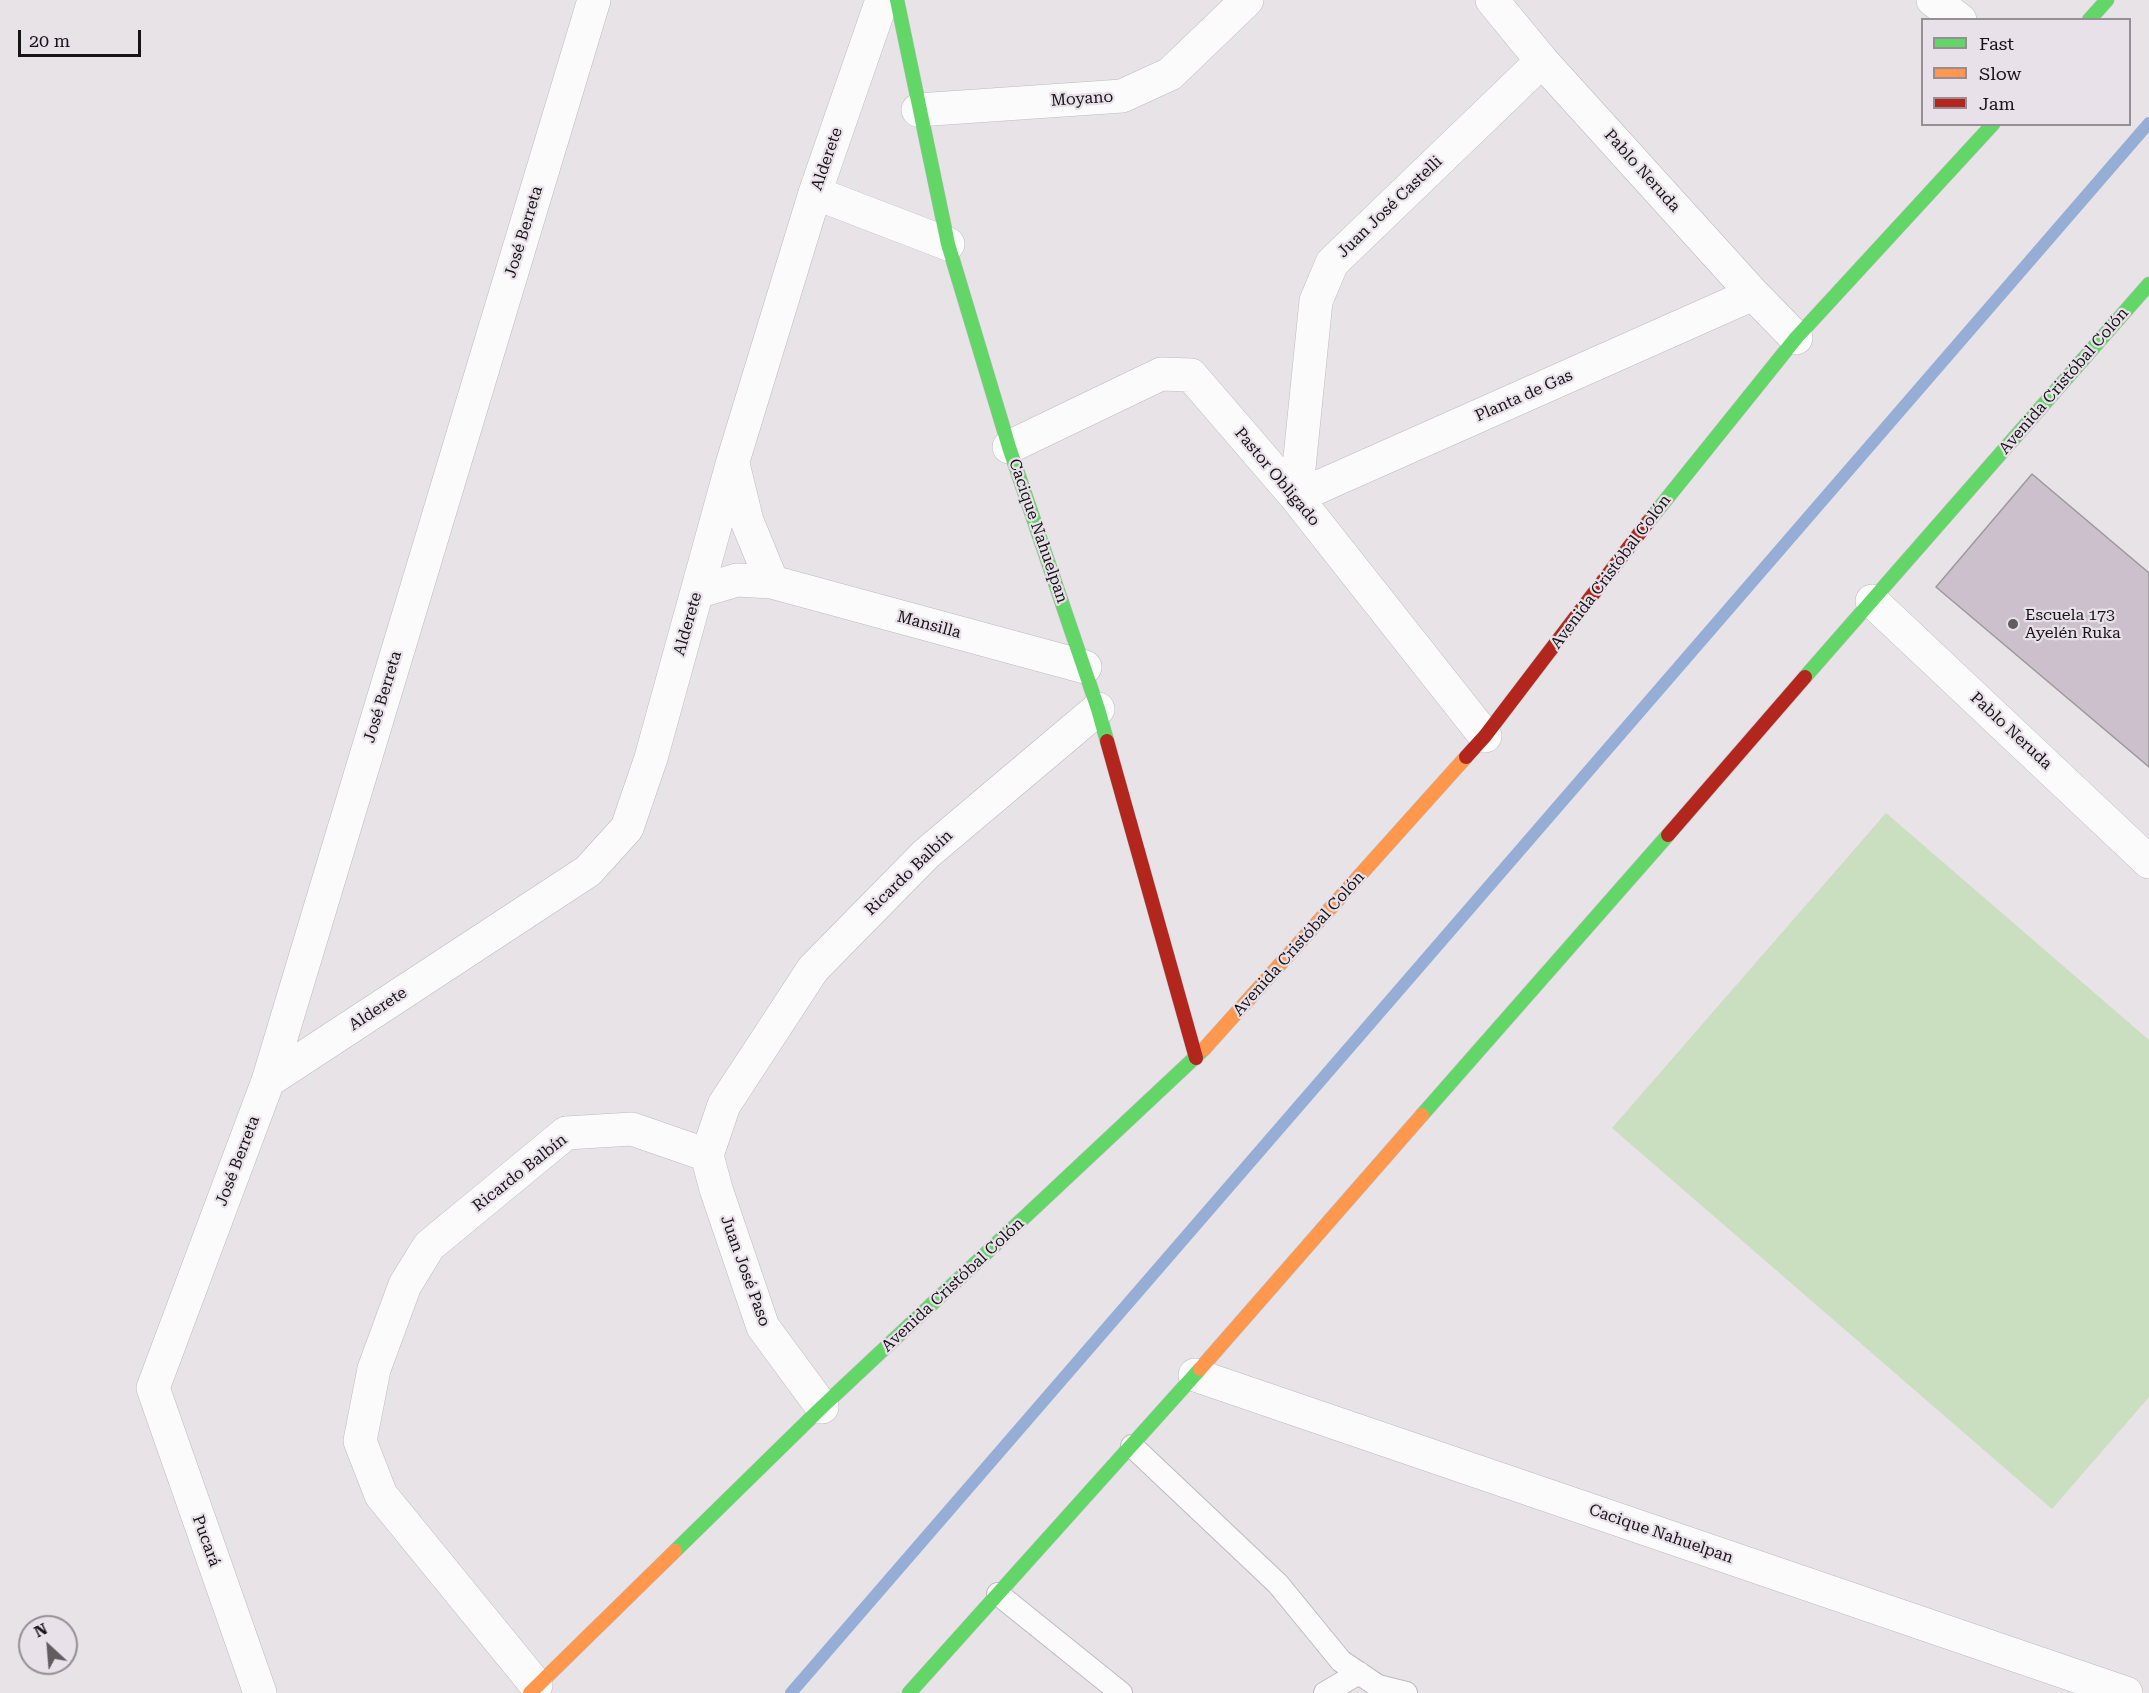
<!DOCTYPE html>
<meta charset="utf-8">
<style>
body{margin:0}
#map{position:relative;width:2149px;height:1693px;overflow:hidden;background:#e7e3e7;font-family:"Roboto Serif",serif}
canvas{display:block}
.legend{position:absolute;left:1921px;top:18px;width:210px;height:108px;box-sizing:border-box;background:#e9e1e9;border:2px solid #958f95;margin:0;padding:8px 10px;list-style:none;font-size:18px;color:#171417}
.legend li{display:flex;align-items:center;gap:12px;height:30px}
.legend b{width:30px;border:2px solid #958f95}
.north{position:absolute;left:18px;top:1615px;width:60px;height:60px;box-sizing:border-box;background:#e9e1e9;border:2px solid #958f95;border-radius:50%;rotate:334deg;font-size:16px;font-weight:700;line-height:24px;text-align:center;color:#171417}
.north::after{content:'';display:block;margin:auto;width:21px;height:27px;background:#605c60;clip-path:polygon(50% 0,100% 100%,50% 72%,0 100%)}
.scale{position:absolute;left:18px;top:30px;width:123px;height:27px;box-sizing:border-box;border:3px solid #171417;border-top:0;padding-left:8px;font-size:18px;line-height:21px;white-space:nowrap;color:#171417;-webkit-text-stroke:4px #e9e1e9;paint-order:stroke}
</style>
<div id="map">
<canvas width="2149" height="1693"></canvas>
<ul class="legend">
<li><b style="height:8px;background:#63d668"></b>Fast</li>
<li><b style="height:8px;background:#ff974d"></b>Slow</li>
<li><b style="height:8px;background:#b3261e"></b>Jam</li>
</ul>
<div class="north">N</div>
<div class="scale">20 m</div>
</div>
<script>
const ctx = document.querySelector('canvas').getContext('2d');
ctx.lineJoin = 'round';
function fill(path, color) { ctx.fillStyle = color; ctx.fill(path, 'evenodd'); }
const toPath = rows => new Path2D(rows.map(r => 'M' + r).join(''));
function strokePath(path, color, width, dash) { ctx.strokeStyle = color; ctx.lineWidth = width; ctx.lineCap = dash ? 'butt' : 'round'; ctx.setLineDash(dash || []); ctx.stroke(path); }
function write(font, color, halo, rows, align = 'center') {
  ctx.font = font + ' "Roboto Serif",serif'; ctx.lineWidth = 4.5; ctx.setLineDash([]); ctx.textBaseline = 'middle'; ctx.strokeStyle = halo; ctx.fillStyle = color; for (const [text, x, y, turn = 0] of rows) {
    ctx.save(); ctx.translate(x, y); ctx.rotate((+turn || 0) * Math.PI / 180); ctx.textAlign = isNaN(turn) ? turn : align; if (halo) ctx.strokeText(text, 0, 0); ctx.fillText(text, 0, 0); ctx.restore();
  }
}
fill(toPath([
 [1886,813,2149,1040,2149,1397,2052,1509,1612,1128]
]), '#cadec0');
strokePath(toPath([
 [791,1693,2149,123]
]), '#96add6', 12);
const building = toPath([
 [2032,474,2149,573,2149,767,1936,587,2032,474]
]);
fill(building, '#cbc0cc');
strokePath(building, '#9d999d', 1.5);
const lane = toPath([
 [1132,1446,1278,1584,1341,1661,1378,1686,1406,1693],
 [998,1594,1121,1693],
 [1325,1693,1359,1673]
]);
const street = toPath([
 [1492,0,1542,61,1753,294,1796,338],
 [1933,0,1960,20],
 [918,110,1122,96,1170,74,1247,0],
 [815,193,948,244],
 [1009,447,1161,374,1191,375,1296,497,1485,736],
 [1296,497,1316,301,1332,263,1542,61],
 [1296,497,1753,294],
 [772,582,1085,667],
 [697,592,737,580,772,582,747,521,733,464],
 [1872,601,2149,862],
 [268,1081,588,871,627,828,651,758,733,461,815,193,882,0],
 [707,1155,716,1189,763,1327,822,1407],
 [1195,1375,2126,1693],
 [536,1685,381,1495,360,1441,374,1369,405,1285,429,1246,566,1133,632,1129,707,1155,724,1105,813,969,926,854,1098,709],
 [260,1693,153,1388,268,1081,594,0]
]);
const fast = toPath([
 [897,0,948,244,1009,447,1098,709,1107,741],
 [2089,20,2107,0],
 [1648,522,1796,338,1993,124],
 [1805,677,2149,284],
 [1422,1115,1668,835],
 [675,1551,822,1407,1204,1049],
 [909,1693,1200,1369]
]);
const slow = toPath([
 [1204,1049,1466,757],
 [1200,1369,1422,1115],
 [530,1693,675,1551]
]);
const jam = toPath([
 [1107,741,1196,1058],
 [1466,757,1485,736,1648,522],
 [1668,835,1805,677]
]);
strokePath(lane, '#bebbbe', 24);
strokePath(street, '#bebbbe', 34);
strokePath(fast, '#bebbbe', 15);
strokePath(slow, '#bebbbe', 15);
strokePath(jam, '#bebbbe', 15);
strokePath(lane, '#fbfbfb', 22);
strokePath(street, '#fbfbfb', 33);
strokePath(fast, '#63d668', 14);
strokePath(slow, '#ff974d', 14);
strokePath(jam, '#b3261e', 14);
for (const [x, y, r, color] of [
 [2013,624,6,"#605c60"]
]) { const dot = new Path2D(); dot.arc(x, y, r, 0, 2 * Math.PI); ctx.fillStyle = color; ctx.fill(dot); strokePath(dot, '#e9e1e9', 2); }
write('16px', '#171417', '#e9e1e9', [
 ["Moyano",1082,99,-4],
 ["Alderete",827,159,-71],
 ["Pablo Neruda",1642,171,48],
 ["Juan José Castelli",1390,207,-44],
 ["José Berreta",524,232,-73],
 ["Avenida Cristóbal Colón",2064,381,-49],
 ["Planta de Gas",1524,396,-24],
 ["Pastor Obligado",1277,477,50],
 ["Cacique Nahuelpan",1038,531,71],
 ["Avenida Cristóbal Colón",1611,572,-53],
 ["Alderete",688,624,-74],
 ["Mansilla",929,625,15],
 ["José Berreta",383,697,-73],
 ["Pablo Neruda",2011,731,43],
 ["Ricardo Balbín",909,873,-44],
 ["Avenida Cristóbal Colón",1299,944,-48],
 ["Alderete",378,1009,-33],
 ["José Berreta",238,1161,-69],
 ["Ricardo Balbín",520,1173,-38],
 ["Juan José Paso",745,1271,70],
 ["Avenida Cristóbal Colón",953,1285,-43],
 ["Cacique Nahuelpan",1661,1534,19],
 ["Pucará",206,1541,70]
]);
write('16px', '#171417', '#e9e1e9', [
 ["Escuela 173",2025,615],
 ["Ayelén Ruka",2025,633]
], 'left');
</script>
